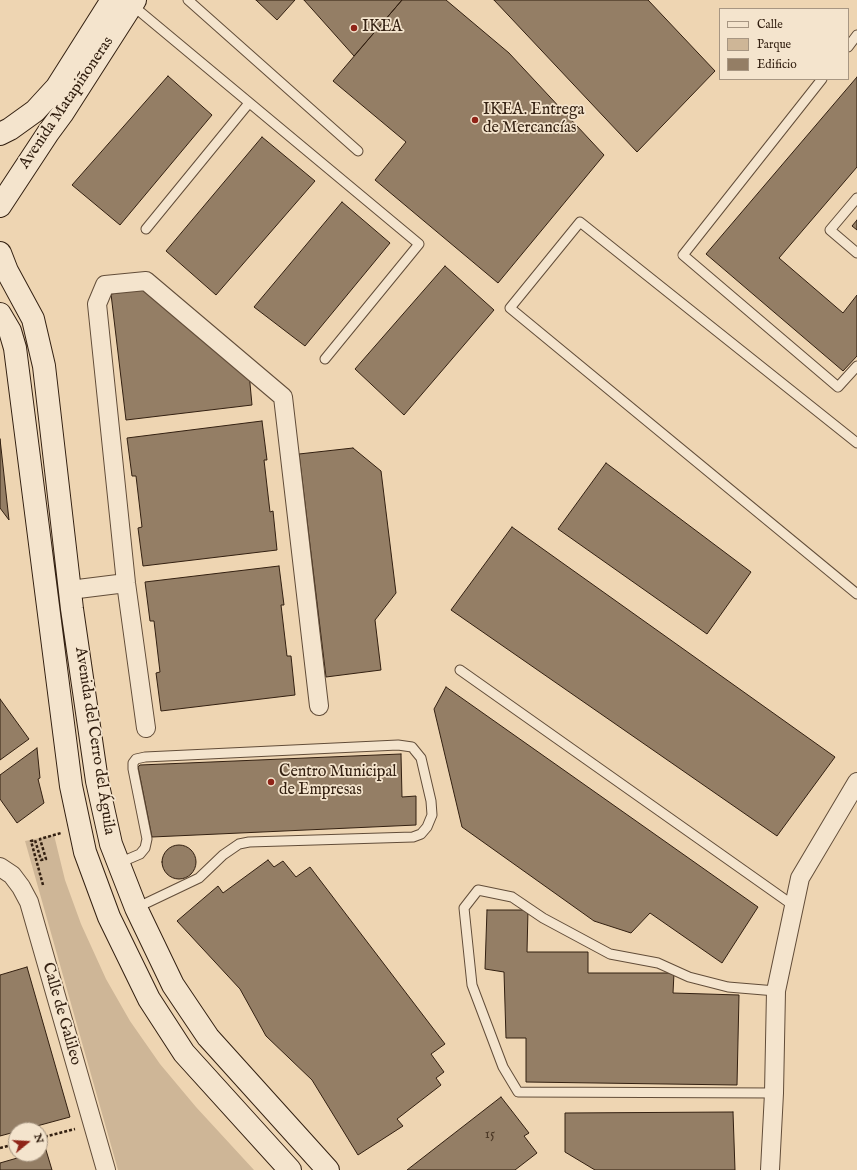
<!DOCTYPE html>
<meta charset="utf-8">
<style>
body{margin:0}
#map{position:relative;width:857px;height:1170px;overflow:hidden;background:#eed5b2;font-family:"IM FELL English",serif}
canvas{display:block}
.legend{position:absolute;left:719px;top:8px;width:130px;height:72px;box-sizing:border-box;background:#f4e4cd;border:1px solid #a79682;margin:0;padding:5px 7px;list-style:none;font-size:12px;color:#332011}
.legend li{display:flex;align-items:center;gap:8px;height:20px}
.legend b{width:20px;border:1px solid #a79682}
.north{position:absolute;left:8px;top:1122px;width:40px;height:40px;box-sizing:border-box;background:#f4e4cd;border:1px solid #a79682;border-radius:50%;rotate:72deg;font-size:11px;font-weight:700;line-height:16px;text-align:center;color:#332011}
.north::after{content:'';display:block;margin:auto;width:14px;height:18px;background:#8f2418;clip-path:polygon(50% 0,100% 100%,50% 72%,0 100%)}
</style>
<div id="map">
<canvas width="857" height="1170"></canvas>
<ul class="legend">
<li><b style="height:5px;background:#f4e4cd"></b>Calle</li>
<li><b style="height:11px;background:#ceb697"></b>Parque</li>
<li><b style="height:11px;background:#947e65"></b>Edificio</li>
</ul>
<div class="north">N</div>
</div>
<script>
const ctx = document.querySelector('canvas').getContext('2d');
ctx.lineJoin = 'round';
function fill(path, color) { ctx.fillStyle = color; ctx.fill(path, 'evenodd'); }
const toPath = rows => new Path2D(rows.map(r => 'M' + r).join(''));
function strokePath(path, color, width, dash) { ctx.strokeStyle = color; ctx.lineWidth = width; ctx.lineCap = dash ? 'butt' : 'round'; ctx.setLineDash(dash || []); ctx.stroke(path); }
function write(font, color, halo, rows, align = 'center') {
  ctx.font = font + ' "IM FELL English",serif'; ctx.lineWidth = 3.5; ctx.setLineDash([]); ctx.textBaseline = 'middle'; ctx.strokeStyle = halo; ctx.fillStyle = color; for (const [text, x, y, turn = 0] of rows) {
    ctx.save(); ctx.translate(x, y); ctx.rotate((+turn || 0) * Math.PI / 180); ctx.textAlign = isNaN(turn) ? turn : align; if (halo) ctx.strokeText(text, 0, 0); ctx.fillText(text, 0, 0); ctx.restore();
  }
}
fill(toPath([
 [54,835,65,880,81,924,106,979,130,1021,160,1064,196,1107,254,1170,118,1170,25,841]
]), '#ceb697');
const building = toPath([
 [256,0,295,0,277,20,256,0],
 [304,0,402,0,354,56,304,0],
 [402,0,446,0,509,53,604,155,498,283,375,180,406,142,333,81,402,0],
 [494,0,648,0,715,71,637,152,494,0],
 [168,76,212,115,120,225,72,185,168,76],
 [857,77,857,167,779,258,843,313,857,295,857,356,843,371,706,254,857,77],
 [262,137,315,181,216,295,166,251,262,137],
 [342,202,390,243,305,346,254,307,342,202],
 [857,220,857,230,852,226,857,220],
 [445,266,494,310,404,415,355,369,445,266],
 [142,289,249,373,252,405,126,420,111,294,142,289],
 [262,421,267,460,264,460,270,512,273,511,277,550,143,566,138,528,142,527,136,476,132,476,127,438,262,421],
 [0,439,9,520,0,508,0,439],
 [353,448,381,471,396,593,375,620,381,670,326,677,299,454,353,448],
 [606,463,751,572,707,634,558,529,606,463],
 [512,527,835,757,777,836,451,610,512,527],
 [279,566,284,605,281,605,287,656,291,656,295,695,161,711,156,673,160,672,154,621,150,621,145,582,279,566],
 [446,687,758,907,722,963,650,913,631,933,594,921,462,827,434,709,446,687],
 [0,699,29,739,0,760,0,699],
 [37,748,40,778,38,779,44,803,17,823,0,799,0,775,37,748],
 [401,754,402,797,416,796,416,825,152,837,138,767,140,765,401,754],
 '162 862a17 17 0 1 1 34 0a17 17 0 1 1-34 0Z',
 [268,860,274,867,283,861,296,877,310,867,445,1044,431,1054,444,1072,436,1078,441,1085,397,1119,403,1126,358,1155,312,1080,266,1036,240,989,177,921,218,886,223,893,268,860],
 [487,910,528,910,527,952,588,952,588,973,674,973,673,993,739,995,737,1085,526,1082,526,1038,506,1038,504,972,485,969,487,910],
 [27,967,70,1117,0,1136,0,975,27,967],
 [501,1097,529,1133,524,1136,537,1153,515,1170,407,1170,501,1097],
 [733,1112,735,1170,595,1170,565,1152,565,1113,733,1112],
 [46,1150,52,1170,0,1170,0,1163,31,1154,40,1154,40,1152,46,1150]
]);
fill(building, '#947e65');
strokePath(building, '#332011', 1);
const service = toPath([
 [188,0,358,151],
 [132,5,419,244,325,359],
 [848,47,857,35],
 [822,79,683,255,838,387,857,366],
 [857,198,830,230,857,253],
 [146,229,249,103],
 [857,443,580,222,510,308,857,594],
 [460,670,794,906],
 [119,863,140,854,145,848,147,839,133,769,133,763,136,759,145,757,398,745,412,747,421,758,431,801,432,815,427,827,421,834,413,837,249,842,239,844,223,855,199,878,136,908],
 [774,1093,518,1092,503,1067,472,985,464,908,478,890,512,897,543,918,610,954,658,963,689,977,728,987,776,991]
]);
const minor = toPath([
 [70,590,126,583],
 [146,728,126,583,97,304,105,285,146,281,283,397,319,706],
 [0,867,12,875,21,887,29,902,106,1170],
 [770,1170,774,1093,776,991,800,878,857,782]
]);
const secondary = toPath([
 [0,134,10,129,35,111,57,87,112,0],
 [0,206,48,133,62,114,135,0],
 [0,253,7,271,33,319,44,366,72,609,97,781,111,844,136,908,173,985,208,1037,328,1170],
 [0,314,10,331,15,348,71,786,85,852,109,917,149,999,184,1053,290,1170]
]);
strokePath(service, '#624d39', 11);
strokePath(minor, '#624d39', 20);
strokePath(secondary, '#332011', 24);
strokePath(toPath([
 [43,885,31,841,35,840,41,860,46,859,40,839,61,833],
 [40,1138,75,1129],
 [0,1148,16,1144]
]), '#332011', 2.5, [3, 2]);
strokePath(service, '#f4e4cd', 9);
strokePath(minor, '#f4e4cd', 18);
strokePath(secondary, '#f4e4cd', 22);
for (const [x, y, r, color] of [
 [354,28,4,"#8f2418"],
 [475,120,4,"#8f2418"],
 [271,782,4,"#8f2418"]
]) { const dot = new Path2D(); dot.arc(x, y, r, 0, 2 * Math.PI); ctx.fillStyle = color; ctx.fill(dot); strokePath(dot, '#f4e4cd', 1.5); }
write('14px', '#4b3826', null, [
 ["15",490,1135]
]);
write('16px', '#332011', '#f4e4cd', [
 ["IKEA",362,28],
 ["IKEA. Entrega",483,111],
 ["de Mercancías",483,129],
 ["Centro Municipal",279,773],
 ["de Empresas",279,791]
], 'left');
write('16px', '#332011', '#f4e4cd', [
 ["Avenida Matapiñoneras",67,103,-56],
 ["Avenida del Cerro del Águila",94,741,81],
 ["Calle de Galileo",61,1014,74]
]);
</script>
